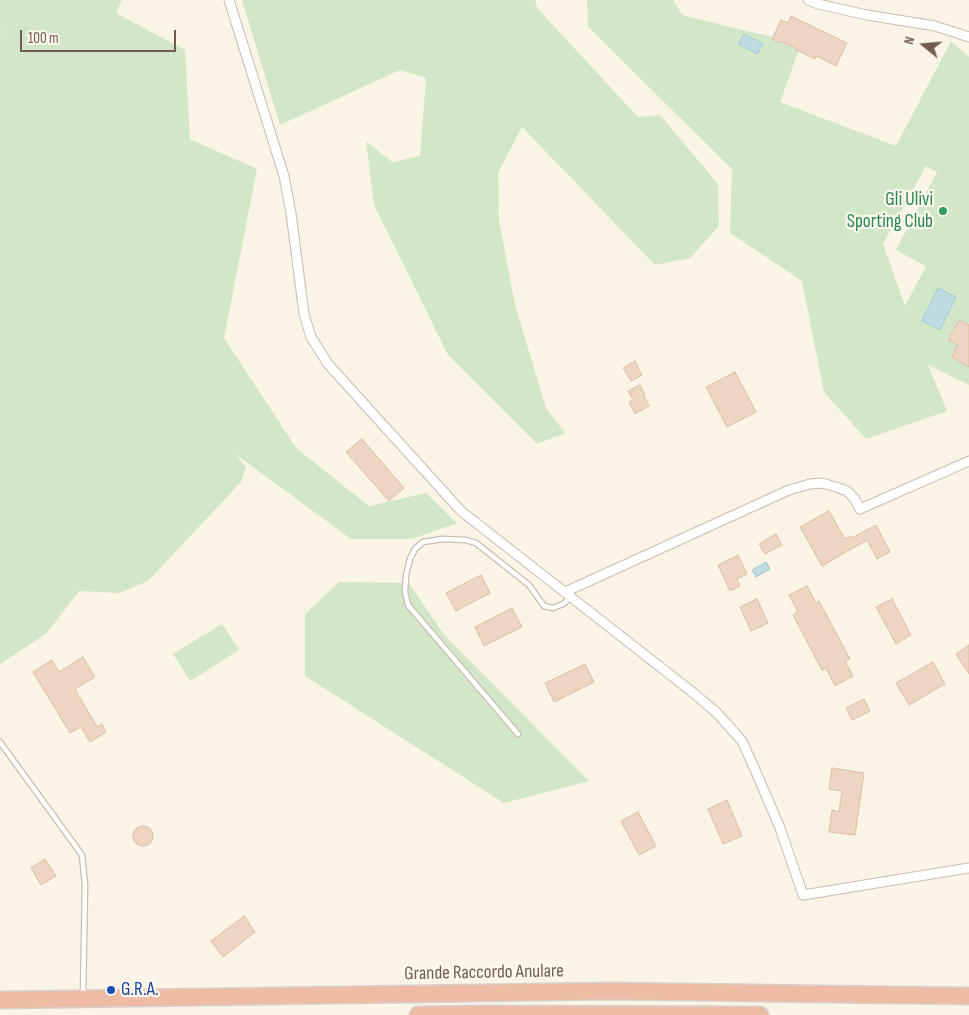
<!DOCTYPE html>
<style>
body{margin:0}
#map{position:relative;width:969px;height:1015px;overflow:hidden;background:#faf4e7;font-family:"Sofia Sans Condensed",sans-serif}
canvas{display:block}
.north{position:absolute;left:899px;top:20px;width:50px;height:50px;-webkit-text-stroke:4px #fdf8ed;paint-order:stroke;rotate:287deg;font-size:14px;font-weight:700;line-height:20px;text-align:center;color:#715c4e}
.north::after{content:'';display:block;margin:auto;width:18px;height:22px;background:#715c4e;clip-path:polygon(50% 0,100% 100%,50% 72%,0 100%)}
.scale{position:absolute;left:20px;top:30px;width:156px;height:22px;box-sizing:border-box;border:2px solid #715c4e;border-top:0;padding-left:6px;font-size:15px;line-height:18px;white-space:nowrap;color:#715c4e;-webkit-text-stroke:4px #fdf8ed;paint-order:stroke}
</style>
<div id="map">
<canvas width="969" height="1015"></canvas>
<div class="north">N</div>
<div class="scale">100 m</div>
</div>
<script>
const ctx = document.querySelector('canvas').getContext('2d');
ctx.lineJoin = 'round';
function fill(path, color) { ctx.fillStyle = color; ctx.fill(path, 'evenodd'); }
const toPath = rows => new Path2D(rows.map(r => 'M' + r).join(''));
function strokePath(path, color, width, dash) { ctx.strokeStyle = color; ctx.lineWidth = width; ctx.lineCap = dash ? 'butt' : 'round'; ctx.setLineDash(dash || []); ctx.stroke(path); }
function write(font, color, halo, rows, align = 'center') {
  ctx.font = font + ' "Sofia Sans Condensed",sans-serif'; ctx.lineWidth = 4.5; ctx.setLineDash([]); ctx.textBaseline = 'middle'; ctx.strokeStyle = halo; ctx.fillStyle = color; for (const [text, x, y, turn = 0] of rows) {
    ctx.save(); ctx.translate(x, y); ctx.rotate((+turn || 0) * Math.PI / 180); ctx.textAlign = isNaN(turn) ? turn : align; if (halo) ctx.strokeText(text, 0, 0); ctx.fillText(text, 0, 0); ctx.restore();
  }
}
fill(toPath([
 [0,0,122,0,116,13,185,50,190,139,257,169,224,338,296,448,369,506,426,493,457,523,412,539,351,539,234,453,246,467,241,482,148,581,119,593,79,591,47,633,0,664,0,30,7,39,0,29],
 [242,0,535,0,538,9,638,117,660,115,718,184,719,226,690,258,655,265,522,127,498,173,499,220,515,305,546,408,565,433,537,444,448,355,374,205,366,141,392,162,420,156,426,78,400,70,280,125],
 [587,0,673,0,682,15,801,44,780,102,896,146,951,41,969,57,969,385,928,365,947,411,866,439,824,392,802,281,730,233,732,169,588,27],
 [926,166,937,172,896,250,926,266,905,306,883,244],
 [339,582,409,583,445,636,589,781,504,803,305,676,305,614],
 [222,624,239,650,190,681,173,654]
]), '#d2e7c7');
const water = toPath([
 [744,34,763,44,757,54,738,44,744,34],
 [938,288,956,297,940,330,922,321,938,288],
 [766,562,770,569,756,577,752,570,766,562]
]);
fill(water, '#bedbe2');
strokePath(water, '#a5c9d3', 1);
const building = toPath([
 [791,16,847,43,836,66,816,56,815,59,796,50,797,49,781,41,780,43,772,39,781,20,788,23,791,16],
 [959,320,969,325,969,367,952,357,958,345,948,340,959,320],
 [635,361,642,375,631,381,623,368,635,361],
 [735,372,756,412,727,427,706,387,735,372],
 [640,385,645,395,644,396,649,406,635,414,629,402,633,400,628,391,640,385],
 [362,439,404,488,389,501,346,452,362,439],
 [829,511,845,539,851,536,852,538,876,525,890,552,877,559,867,540,822,566,800,527,829,511],
 [776,534,782,545,765,554,759,544,776,534],
 [738,555,747,574,737,579,740,586,730,591,718,565,738,555],
 [481,575,490,593,456,611,446,593,481,575],
 [807,586,816,603,819,601,850,659,845,661,853,676,835,686,826,668,822,670,793,615,798,612,789,595,807,586],
 [757,599,768,623,751,631,740,607,757,599],
 [892,599,911,635,896,644,876,607,892,599],
 [512,608,522,627,484,646,475,627,512,608],
 [969,645,969,674,956,654,969,645],
 [83,657,95,677,75,689,97,727,102,724,106,732,90,742,81,727,70,733,33,672,52,660,59,672,83,657],
 [933,662,945,684,909,705,896,683,933,662],
 [585,664,594,682,554,702,545,683,585,664],
 [864,699,870,711,852,720,846,708,864,699],
 [832,768,864,773,855,835,829,832,832,810,839,812,842,791,829,789,832,768],
 [727,800,742,836,723,844,708,809,727,800],
 [638,812,656,846,639,855,621,821,638,812],
 '133 836a10 10 0 1 1 20 0a10 10 0 1 1-20 0Z',
 [45,859,56,876,41,885,31,868,45,859],
 [244,916,255,932,223,957,211,941,244,916]
]);
fill(building, '#edd5c2');
strokePath(building, '#debda4', 1);
const lane = toPath([
 [518,734,408,605,405,592,406,575,410,559,415,549,423,542,442,539,466,540,476,543,529,585,544,606,553,608,563,604,571,597],
 [0,742,82,855,85,885,83,996]
]);
const street = toPath([
 [229,0,284,176,291,213,304,314,311,337,328,364,461,511,691,691,717,713,742,741,756,772,780,828,803,895,969,868],
 [808,0,818,4,867,15,935,26,969,37],
 [565,592,789,490,810,484,822,483,836,487,847,491,854,498,860,509,969,461]
]);
const highway = toPath([
 [0,1000,612,991,969,996],
 [418,1015,477,1014,760,1015]
]);
strokePath(lane, '#cbbcae', 7);
strokePath(street, '#cbbcae', 11);
strokePath(highway, '#d7d1cd', 19);
strokePath(lane, '#fff', 4.5);
strokePath(street, '#fff', 9);
strokePath(highway, '#eebba4', 16);
for (const [x, y, r, color] of [
 [943,211,5,"#2e9e5b"],
 [111,990,5,"#1a4fb4"]
]) { const dot = new Path2D(); dot.arc(x, y, r, 0, 2 * Math.PI); ctx.fillStyle = color; ctx.fill(dot); strokePath(dot, '#fdf8ed', 2); }
write('19px', '#27864d', '#fdf8ed', [
 ["Gli Ulivi",933,200],
 ["Sporting Club",933,222]
], 'right');
write('19px', '#715c4e', '#fdf8ed', [
 ["Grande Raccordo Anulare",484,973,-1]
]);
write('19px', '#164399', '#fdf8ed', [
 ["G.R.A.",121,990]
], 'left');
</script>
